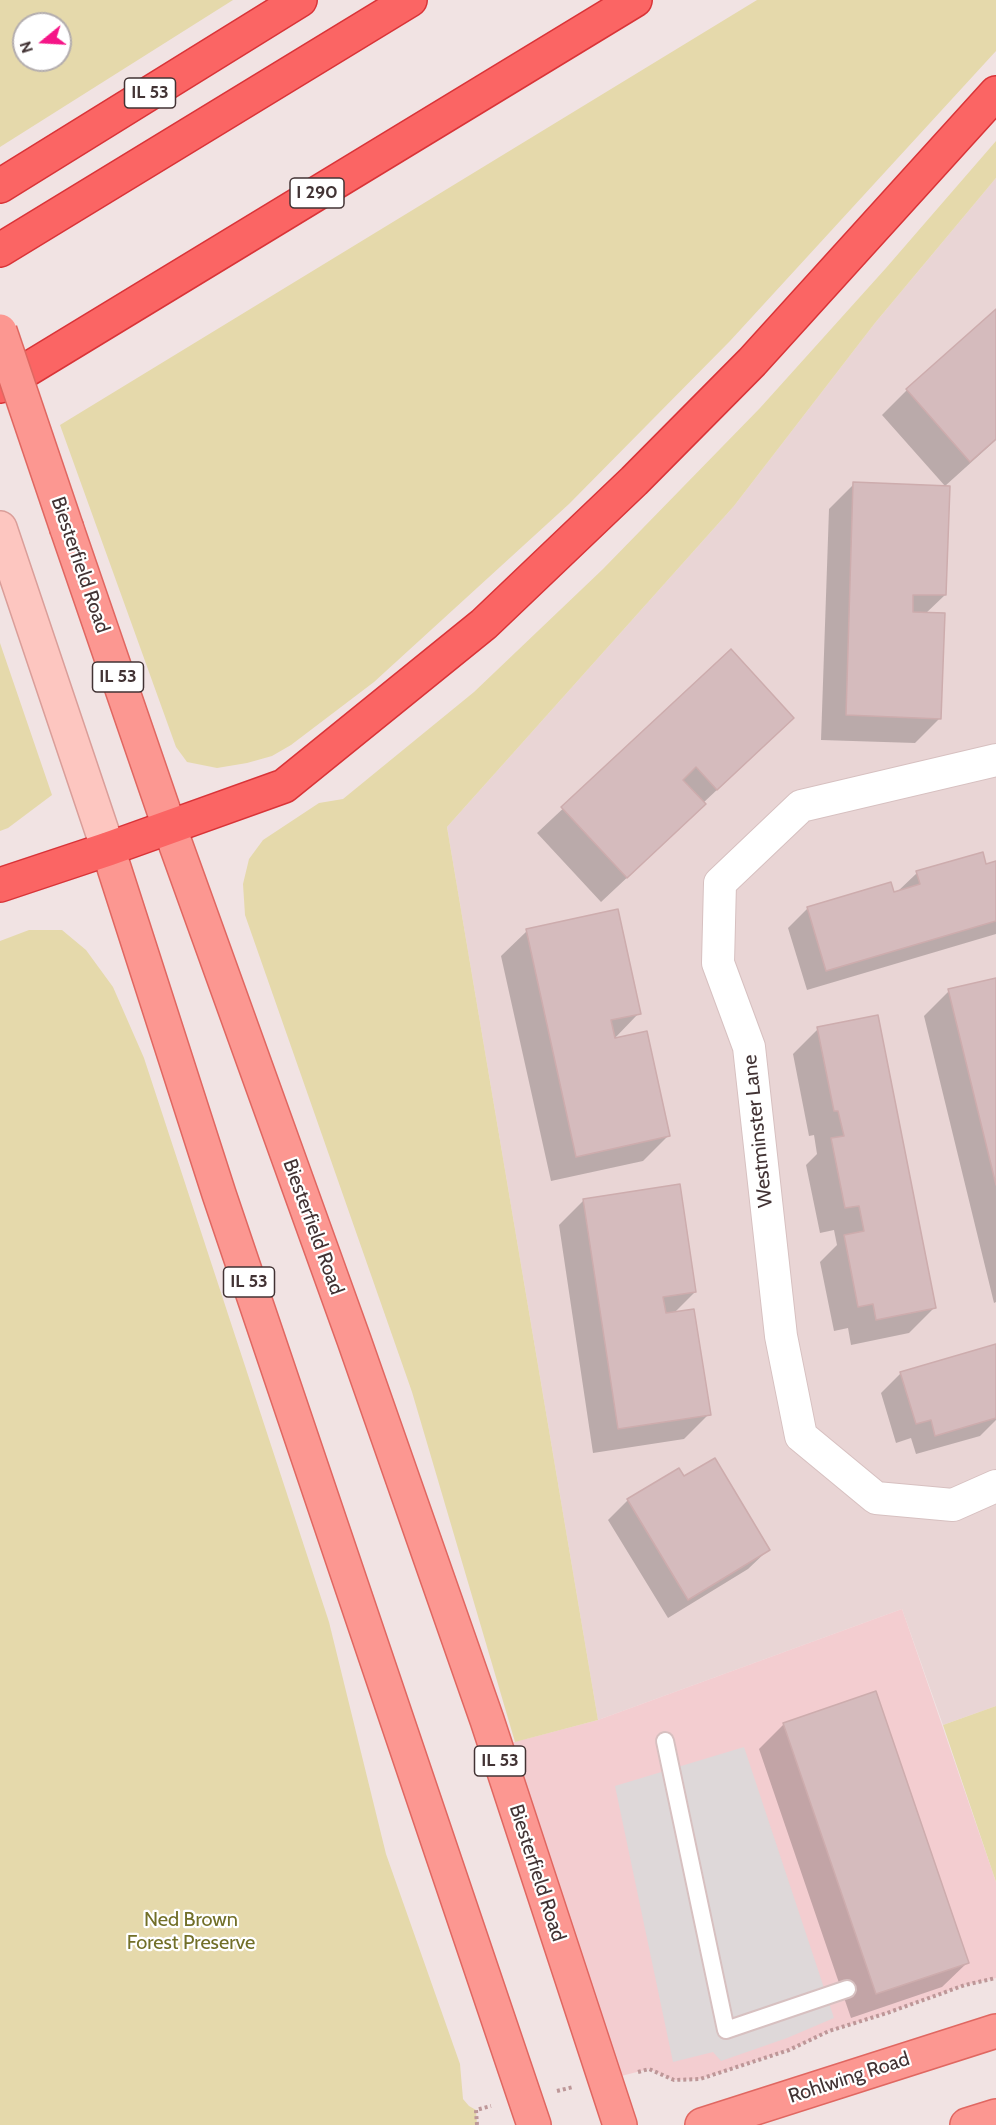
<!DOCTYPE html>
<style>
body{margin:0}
#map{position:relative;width:996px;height:2125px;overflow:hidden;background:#f1e3e3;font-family:Cabin,sans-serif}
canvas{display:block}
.north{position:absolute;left:12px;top:12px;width:60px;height:60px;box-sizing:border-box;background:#fff;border:2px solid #b3adae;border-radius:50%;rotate:252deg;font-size:16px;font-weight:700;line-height:24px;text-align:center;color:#423334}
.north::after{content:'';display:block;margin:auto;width:21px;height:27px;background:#f51587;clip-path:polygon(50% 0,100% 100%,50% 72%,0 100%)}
</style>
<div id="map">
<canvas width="996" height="2125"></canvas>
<div class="north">N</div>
</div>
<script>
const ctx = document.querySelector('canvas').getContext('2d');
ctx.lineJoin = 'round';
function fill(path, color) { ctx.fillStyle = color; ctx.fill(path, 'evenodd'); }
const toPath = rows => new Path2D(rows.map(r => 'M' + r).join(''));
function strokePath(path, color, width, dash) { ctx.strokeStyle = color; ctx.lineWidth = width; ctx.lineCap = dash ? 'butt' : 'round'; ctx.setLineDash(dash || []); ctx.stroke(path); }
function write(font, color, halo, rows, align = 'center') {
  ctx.font = font + ' Cabin,sans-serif'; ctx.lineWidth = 4.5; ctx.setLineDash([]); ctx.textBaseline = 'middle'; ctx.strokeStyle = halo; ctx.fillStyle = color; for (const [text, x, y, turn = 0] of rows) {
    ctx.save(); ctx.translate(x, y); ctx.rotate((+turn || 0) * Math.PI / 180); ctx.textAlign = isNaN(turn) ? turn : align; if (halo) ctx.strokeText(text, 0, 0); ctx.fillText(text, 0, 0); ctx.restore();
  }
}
fill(toPath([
 [996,178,996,1706,943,1725,902,1609,598,1720,447,827,734,506,875,323]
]), '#e9d5d5');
fill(toPath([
 [902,1609,996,1882,996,1978,965,1985,887,2013,829,2031,789,2050,700,2079,674,2080,649,2069,605,2080,495,1747,598,1720]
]), '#f3cdd0');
fill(toPath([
 [0,0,233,0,0,147],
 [24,24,60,24,60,60,24,60],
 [757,0,996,0,996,51,730,341,569,504,374,682,291,745,272,756,247,763,217,768,187,762,176,747,60,425],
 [996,141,996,178,875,323,734,506,447,827,598,1720,515,1742,412,1392,245,915,243,884,249,859,263,840,319,803,343,799,474,692,603,569,760,408,886,268],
 [0,643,52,795,8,828,0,831],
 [29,930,62,930,86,950,113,987,144,1058,329,1622,386,1854,460,2064,463,2099,469,2106,476,2110,477,2125,0,2125,0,941],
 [996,1706,996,1882,943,1725]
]), '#e5d9ab');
fill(toPath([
 [744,1747,834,2018,787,2038,721,2061,713,2052,673,2062,615,1786]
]), '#ded8d9');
fill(toPath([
 [996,311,996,440,945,486,882,415,907,390],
 [854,484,945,595,925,614,940,718,915,743,821,740,829,509],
 [731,651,767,743,703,803,704,804,679,829,601,902,537,833],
 [996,863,996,934,807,990,788,928,808,908,897,892,917,873,985,866],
 [527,931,639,1013,613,1040,668,1136,643,1161,551,1181,501,956],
 [996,979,996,1302,994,1303,924,1016,949,991],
 [818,1029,934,1308,909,1333,851,1345,848,1328,834,1331,820,1262,837,1245,834,1230,820,1233,806,1165,817,1154,814,1135,809,1136,793,1054],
 [584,1200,695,1292,673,1314,709,1414,684,1439,593,1453,559,1225],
 [996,1345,996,1420,980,1436,916,1454,911,1438,896,1443,881,1393,901,1373],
 [683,1478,768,1550,748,1569,668,1618,608,1520,628,1500],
 [784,1724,968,1962,942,1987,851,2018,759,1749]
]), '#0003');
const building = toPath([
 [996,309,996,439,970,462,906,389,996,309],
 [853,482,950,486,946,595,913,595,913,612,945,613,941,719,846,715,853,482],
 [731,649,794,718,717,790,696,767,683,780,706,804,627,878,561,807,731,649],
 [983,852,986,864,996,861,996,921,826,971,807,907,891,882,894,892,920,884,916,871,983,852],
 [618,909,641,1014,611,1020,615,1038,647,1031,670,1136,576,1157,526,929,618,909],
 [996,978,996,1185,948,989,996,978],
 [878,1015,936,1308,876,1320,873,1304,858,1307,844,1235,864,1231,859,1206,845,1208,831,1138,844,1136,838,1111,834,1111,817,1027,878,1015],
 [680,1184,696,1292,663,1297,666,1313,694,1309,711,1415,618,1429,583,1199,680,1184],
 [996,1344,996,1418,935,1436,931,1420,916,1424,900,1372,996,1344],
 [715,1458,770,1550,688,1600,627,1499,679,1468,684,1476,715,1458],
 [876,1691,969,1963,876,1994,783,1723,876,1691]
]);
fill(building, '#d5bbbd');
strokePath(building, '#cdacad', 1.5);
const lane = toPath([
 [665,1741,726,2030,847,1989]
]);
const street = toPath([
 [996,760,801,806,720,883,718,963,749,1047,781,1336,801,1436,876,1498,953,1505,996,1486]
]);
const secondary = toPath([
 [0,528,108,849]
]);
const primary = toPath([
 [67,529,169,826,354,1340,487,1720,620,2125],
 [108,849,219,1194,534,2125],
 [702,2125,996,2031],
 [967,2125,996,2116]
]);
const highway = toPath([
 [0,186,300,0],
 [0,250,410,0],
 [0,386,635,0],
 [0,885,108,849,284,786,484,624,634,481,752,362,996,93]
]);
strokePath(lane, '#d7c0c0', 20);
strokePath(street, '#d7c0c0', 34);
strokePath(secondary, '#da9e99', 36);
strokePath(primary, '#e06761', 36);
strokePath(highway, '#d93438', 36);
strokePath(toPath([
 [638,2072,649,2069,674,2080,700,2079,789,2050,829,2031,887,2013,965,1985,996,1978],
 [557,2091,573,2087],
 [477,2125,476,2110,491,2106]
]), '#bd9798', 4, [3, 3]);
strokePath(lane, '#fff', 16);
strokePath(street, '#fff', 32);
strokePath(secondary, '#fdc6c0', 33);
strokePath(primary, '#fc9791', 33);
strokePath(highway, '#fb6564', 33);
const primaryBridge = toPath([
 [0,331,67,529]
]);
strokePath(primaryBridge, '#e06761', 36, []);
strokePath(primaryBridge, '#fc9791', 33);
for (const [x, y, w] of [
 [150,93,51],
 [317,193,54],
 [118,677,51],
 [249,1282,51],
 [500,1761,51]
]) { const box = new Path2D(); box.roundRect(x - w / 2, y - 15, w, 30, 4.5); ctx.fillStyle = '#fff'; ctx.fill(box); strokePath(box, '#423334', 1.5); }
write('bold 18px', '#423334', null, [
 ["IL 53",150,93],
 ["I 290",317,193],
 ["IL 53",118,677],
 ["IL 53",249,1282],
 ["IL 53",500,1761]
]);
write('20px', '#423334', '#fff', [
 ["Biesterfield Road",80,565,71],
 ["Westminster Lane",758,1131,-96],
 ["Biesterfield Road",313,1227,70],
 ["Biesterfield Road",537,1873,72],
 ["Rohlwing Road",849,2078,-18]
]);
write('20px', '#726f28', '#fff', [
 ["Ned Brown",191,1920],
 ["Forest Preserve",191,1943]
]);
</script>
